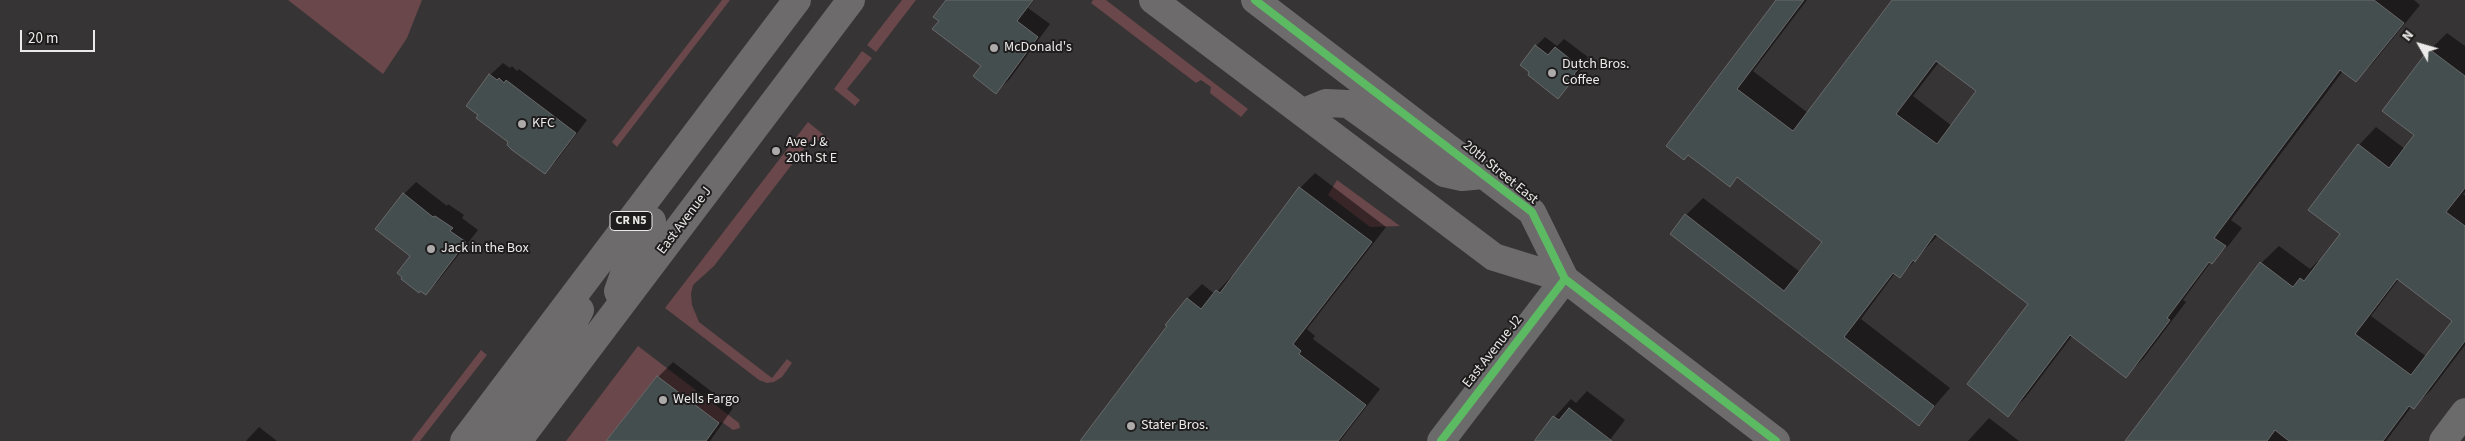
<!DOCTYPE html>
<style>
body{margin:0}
#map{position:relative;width:2465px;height:441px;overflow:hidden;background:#373435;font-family:"Source Sans 3",sans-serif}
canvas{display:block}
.north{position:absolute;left:2395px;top:20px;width:50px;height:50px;-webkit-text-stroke:4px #1e1c1c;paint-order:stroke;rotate:308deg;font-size:14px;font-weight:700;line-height:20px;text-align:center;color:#ece9e9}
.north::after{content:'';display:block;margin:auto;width:18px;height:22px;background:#ece9e9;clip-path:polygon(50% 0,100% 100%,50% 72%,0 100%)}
.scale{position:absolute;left:20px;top:30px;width:75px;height:22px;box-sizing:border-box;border:2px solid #ece9e9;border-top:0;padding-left:6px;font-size:15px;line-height:18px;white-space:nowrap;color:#ece9e9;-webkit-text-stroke:4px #1e1c1c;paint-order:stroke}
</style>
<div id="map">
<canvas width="2465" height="441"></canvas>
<div class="north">N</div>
<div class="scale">20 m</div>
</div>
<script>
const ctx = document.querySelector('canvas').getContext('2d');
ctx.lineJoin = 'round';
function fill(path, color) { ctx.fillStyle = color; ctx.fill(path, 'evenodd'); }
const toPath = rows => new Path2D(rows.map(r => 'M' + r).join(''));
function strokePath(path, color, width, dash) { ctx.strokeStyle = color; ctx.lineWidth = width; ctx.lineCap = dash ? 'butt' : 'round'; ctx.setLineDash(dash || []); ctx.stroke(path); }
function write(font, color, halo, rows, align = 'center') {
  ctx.font = font + ' "Source Sans 3",sans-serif'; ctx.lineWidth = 4; ctx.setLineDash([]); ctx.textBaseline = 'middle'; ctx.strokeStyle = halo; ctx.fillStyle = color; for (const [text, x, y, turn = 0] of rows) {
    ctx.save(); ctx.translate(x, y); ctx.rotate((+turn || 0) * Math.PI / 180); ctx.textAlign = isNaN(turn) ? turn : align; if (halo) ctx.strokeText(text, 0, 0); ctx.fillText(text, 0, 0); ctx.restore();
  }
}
fill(toPath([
 [288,0,422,0,407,38,383,74],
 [722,0,730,0,617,147,612,142],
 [902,0,916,0,876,52,867,45],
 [1093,0,1106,0,1248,109,1241,117,1210,93,1211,87,1201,80,1196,83,1091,3],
 [862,51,872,58,847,89,860,100,855,106,834,89],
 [808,122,830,140,826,146,813,137,714,266,693,285,691,294,692,305,699,322,772,378,787,359,792,363,782,377,774,382,767,383,759,380,665,308],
 [1337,180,1400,226,1370,227,1328,195],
 [638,346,739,423,740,428,733,430,722,422,719,423,657,376,606,441,566,441],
 [481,350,487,355,420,441,411,441]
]), '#69474b');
fill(toPath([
 [947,0,1034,0,1028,8,1050,24,1009,80,996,92,983,66,940,21],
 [1777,0,1807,0,1753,71,1808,113,1893,0,2414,0,2420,5,2373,63,2356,80,2343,71,2231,220,2242,228,2229,245,2211,262,2183,300,2186,302,2143,359,2126,376,2072,336,2025,398,2008,415,2029,304,1938,235,1900,277,1895,273,1861,319,1950,388,1919,424,1686,215,1703,198,1800,272,1823,241,1738,177,1730,185,1688,154],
 [1939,62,1978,91,1952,126,1913,96],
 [2447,33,2465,46,2465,192,2463,194,2465,196,2465,345,2431,390,2413,408,2412,406,2386,441,2127,441,2255,269,2279,246,2310,269,2318,261,2320,263,2342,234,2359,145,2376,127,2405,149,2416,135,2430,50],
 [2399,279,2454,320,2427,357,2371,316],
 [1545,37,1557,46,1564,39,1588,57,1582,65,1584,66,1558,98,1536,46],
 [503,63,510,68,512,66,517,71,519,69,587,120,557,160,545,172,510,142,490,75],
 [1315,173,1386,227,1307,329,1315,336,1313,339,1380,389,1340,441,1080,441,1145,357,1187,299,1202,284,1215,294,1232,276,1233,277,1300,188],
 [416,182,447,206,448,204,464,215,462,218,478,230,438,281,426,294,412,256,404,194],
 [673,362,733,408,710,441,608,441,658,377],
 [1587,391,1625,420,1609,441,1533,441,1571,399,1576,403],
 [1989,418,2019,441,1968,441],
 [259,427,277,441,246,441]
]), '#0007');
const building = toPath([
 [946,0,1033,0,1017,21,1038,37,996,94,973,76,981,66,932,29,939,21,933,17,946,0],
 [1776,0,1804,0,1737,89,1793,131,1892,0,2374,0,2404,23,2356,82,2340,70,2214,238,2226,246,2212,264,2209,262,2167,318,2170,320,2126,378,2070,335,2008,417,1967,384,2028,304,1935,234,1915,262,1913,260,1900,278,1893,273,1844,337,1934,406,1919,426,1670,234,1685,214,1784,291,1822,242,1737,177,1730,187,1688,155,1684,160,1666,146,1776,0],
 [1936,61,1976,91,1937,144,1896,114,1936,61],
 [1535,45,1548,55,1555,47,1580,67,1574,74,1576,76,1558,99,1528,75,1529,72,1520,65,1535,45],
 [2429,49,2465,76,2465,188,2446,212,2465,226,2465,341,2414,409,2409,406,2383,441,2289,441,2275,430,2267,441,2125,441,2260,262,2293,287,2300,278,2304,281,2340,234,2308,210,2358,144,2389,168,2414,135,2382,111,2429,49],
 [2397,279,2452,321,2411,375,2355,334,2397,279],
 [489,74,497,80,499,78,504,83,506,80,576,133,545,174,512,150,507,145,508,142,476,118,478,115,466,106,489,74],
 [1299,187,1372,242,1293,344,1301,351,1299,354,1366,405,1338,441,1080,441,1167,326,1165,325,1187,298,1201,309,1216,290,1220,293,1299,187],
 [403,193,433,217,435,216,453,228,450,231,466,242,426,295,420,291,419,293,401,279,402,277,397,273,410,256,375,229,403,193],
 [657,376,719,423,706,441,606,441,657,376],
 [1569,408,1612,441,1534,441,1553,416,1559,420,1569,408]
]);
fill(building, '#454e4f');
strokePath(building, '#69696a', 1);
strokePath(toPath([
 [1441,441,1565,279],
 [2443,441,2465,412]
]), '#6c6b6b', 28);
strokePath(toPath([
 [1153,0,1494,257,1565,279,1776,441],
 [1255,0,1532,212,1565,279],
 [1304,112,1326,103,1348,104,1444,173,1462,177,1483,175],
 [622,301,618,291,632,251,652,221],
 [464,441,797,0],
 [491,441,561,346,580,310],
 [518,441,851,0]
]), '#6d6b6c', 28);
strokePath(toPath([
 [1255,0,1532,212,1565,279,1776,441],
 [1441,441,1565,279]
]), '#5cba63', 8);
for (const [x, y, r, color] of [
 [994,48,5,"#adaaaa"],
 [1552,73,5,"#adaaaa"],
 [522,124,5,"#adaaaa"],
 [776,151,5,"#adaaaa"],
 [431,249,5,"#adaaaa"],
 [663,400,5,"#adaaaa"],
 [1131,426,5,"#adaaaa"]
]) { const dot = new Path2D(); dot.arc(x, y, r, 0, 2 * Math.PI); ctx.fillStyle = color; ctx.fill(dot); strokePath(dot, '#1e1c1c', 2); }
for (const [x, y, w] of [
 [631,221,42]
]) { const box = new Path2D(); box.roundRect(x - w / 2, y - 9.5, w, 19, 4); ctx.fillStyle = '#1e1c1c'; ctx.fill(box); strokePath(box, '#ece9e9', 1); }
write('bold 12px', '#ece9e9', null, [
 ["CR N5",631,221]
]);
write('14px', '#ece9e9', '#1e1c1c', [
 ["McDonald's",1004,48],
 ["Dutch Bros.",1562,65],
 ["Coffee",1562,81],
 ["KFC",532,124],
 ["Ave J &",786,143],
 ["20th St E",786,159],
 ["Jack in the Box",441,249],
 ["Wells Fargo",673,400],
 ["Stater Bros.",1141,426]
], 'left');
write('14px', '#ece9e9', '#1e1c1c', [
 ["20th Street East",1500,173,39],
 ["East Avenue J",685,221,-53],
 ["East Avenue J2",1493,352,-52]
]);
</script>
